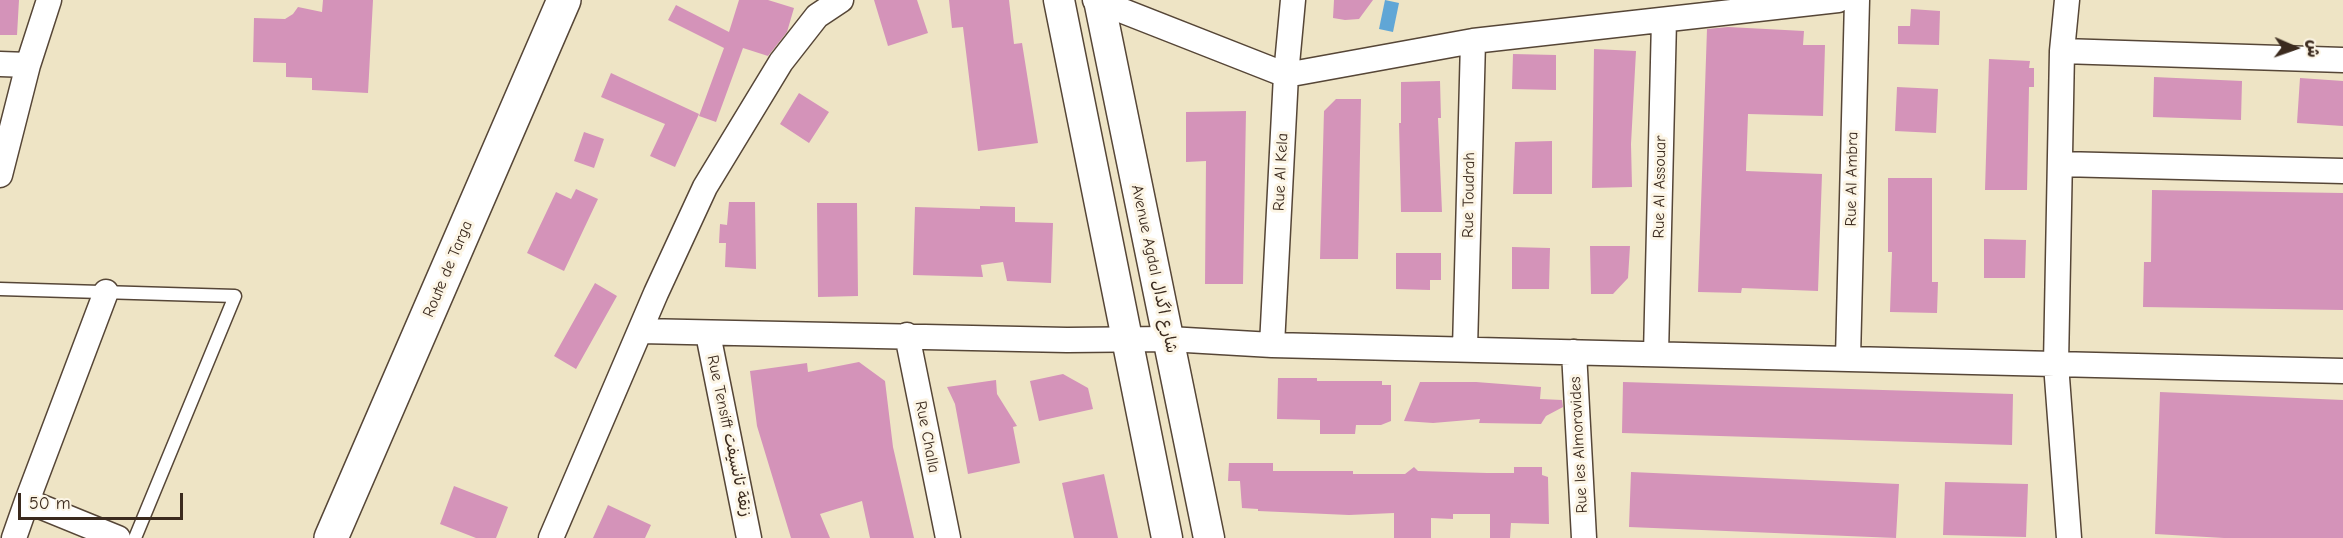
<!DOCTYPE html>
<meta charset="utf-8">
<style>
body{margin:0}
#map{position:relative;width:2343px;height:538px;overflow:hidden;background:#eee4c5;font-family:"Comic Neue","Playpen Sans Arabic",sans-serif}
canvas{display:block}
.north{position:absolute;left:2265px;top:18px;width:60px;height:60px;-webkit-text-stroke:4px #fcf5e5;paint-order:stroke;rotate:92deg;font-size:16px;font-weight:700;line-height:24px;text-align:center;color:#3b2a1e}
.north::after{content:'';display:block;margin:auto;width:21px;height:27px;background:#3b2a1e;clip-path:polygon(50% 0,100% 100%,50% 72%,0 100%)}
.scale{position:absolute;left:18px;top:493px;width:165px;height:27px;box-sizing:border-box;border:3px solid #3b2a1e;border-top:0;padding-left:8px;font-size:18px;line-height:21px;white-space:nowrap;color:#3b2a1e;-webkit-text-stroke:4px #fcf5e5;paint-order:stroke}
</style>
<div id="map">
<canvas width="2343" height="538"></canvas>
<div class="north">ش</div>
<div class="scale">50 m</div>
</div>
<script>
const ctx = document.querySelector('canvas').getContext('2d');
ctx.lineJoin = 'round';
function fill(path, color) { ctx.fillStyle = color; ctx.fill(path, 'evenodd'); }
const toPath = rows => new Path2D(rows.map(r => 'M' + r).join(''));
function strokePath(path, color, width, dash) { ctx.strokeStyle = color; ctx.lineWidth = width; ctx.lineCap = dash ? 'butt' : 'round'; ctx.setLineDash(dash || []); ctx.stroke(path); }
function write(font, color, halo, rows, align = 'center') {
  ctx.font = font + ' "Comic Neue","Playpen Sans Arabic",sans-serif'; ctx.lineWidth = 6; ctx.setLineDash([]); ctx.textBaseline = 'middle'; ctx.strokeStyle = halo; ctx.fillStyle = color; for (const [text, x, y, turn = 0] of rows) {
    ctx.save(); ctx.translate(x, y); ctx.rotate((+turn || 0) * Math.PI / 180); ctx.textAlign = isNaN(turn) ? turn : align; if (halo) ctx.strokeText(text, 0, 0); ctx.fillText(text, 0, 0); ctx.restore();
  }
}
fill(toPath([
 [1385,0,1399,3,1393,32,1379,29]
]), '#60a6d6');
fill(toPath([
 [0,0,19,0,17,35,0,35],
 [323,0,373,0,368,93,312,90,312,78,286,77,286,63,253,62,254,18,285,19,293,14,298,7,322,12],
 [739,0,768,0,794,8,787,32,768,56,743,48,716,122,699,116,724,48,668,20,676,5,729,32],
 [874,0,917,0,928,33,888,46],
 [949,0,1009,0,1014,44,1022,43,1038,143,978,151,963,27,952,28],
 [1334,0,1373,0,1359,19,1345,20,1333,18],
 [1911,9,1940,11,1939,45,1898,44,1898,26,1910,26],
 [1728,27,1804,31,1803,45,1825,45,1823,116,1748,114,1746,171,1822,174,1818,291,1742,288,1741,293,1698,292,1707,29],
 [1594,49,1636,51,1631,144,1632,187,1592,188],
 [1513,54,1556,55,1556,90,1512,89],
 [1989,59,2030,61,2029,68,2034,68,2034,87,2029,87,2027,190,1985,190],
 [611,73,699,114,675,167,650,156,665,124,601,97],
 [2154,77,2242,81,2241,120,2153,117],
 [2300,78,2343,81,2343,126,2297,123],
 [1440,81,1441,118,1438,118,1442,212,1401,212,1399,123,1401,123,1401,82],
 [1897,87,1938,89,1936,133,1895,131],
 [799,93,829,112,809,143,780,124],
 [1336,99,1361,99,1358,259,1320,259,1324,111],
 [1246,111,1243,284,1205,284,1206,161,1186,162,1186,112],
 [584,132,604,139,594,168,574,161],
 [1552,141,1552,194,1513,194,1515,142],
 [1888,178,1932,178,1932,282,1938,282,1937,313,1890,312,1892,252,1888,252],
 [576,189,598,199,564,271,527,253,556,192,571,199],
 [2152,190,2343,193,2343,310,2143,307,2144,262,2151,262],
 [729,202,755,202,756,269,725,267,726,243,719,243,720,224,727,225],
 [817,203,857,203,858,296,818,297],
 [980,206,1015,207,1015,222,1053,223,1051,283,1007,281,1003,262,981,265,983,277,913,275,915,207,980,209],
 [1984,239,2026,240,2025,278,1984,278],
 [1590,246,1630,246,1628,278,1613,294,1591,294],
 [1512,247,1550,248,1549,289,1512,289],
 [1396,253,1441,253,1441,280,1430,280,1430,290,1396,289],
 [595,283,617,296,576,369,554,356],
 [859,362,885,381,893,447,914,538,870,538,862,501,820,514,830,538,791,538,757,426,750,371,807,363,808,372],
 [1063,374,1088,388,1093,409,1039,421,1030,381],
 [1278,378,1317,378,1317,381,1382,381,1382,385,1391,385,1391,421,1381,425,1356,425,1355,434,1320,434,1320,420,1277,419],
 [996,380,997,394,1017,426,1013,427,1020,463,968,474,955,404,947,387],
 [1420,382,1476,382,1541,387,1540,399,1562,400,1563,407,1546,416,1541,424,1479,423,1480,419,1433,423,1404,421],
 [1623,382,2013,394,2012,445,1622,433],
 [2160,392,2343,400,2343,538,2224,538,2155,534],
 [1229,463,1273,463,1273,471,1353,471,1353,474,1405,474,1414,467,1418,471,1487,473,1514,473,1514,467,1542,467,1542,475,1548,477,1549,524,1511,523,1510,538,1490,538,1490,514,1453,514,1453,519,1431,518,1431,538,1394,538,1394,513,1349,515,1258,511,1258,509,1242,508,1240,481,1228,481],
 [1631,472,1899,484,1896,538,1629,527],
 [1104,474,1118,538,1074,538,1062,483],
 [1945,482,2028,484,2026,537,1943,535],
 [454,486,508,507,496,538,476,538,440,524],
 [608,505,651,525,645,538,593,538]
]), '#d493b9');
const service = toPath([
 [0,289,235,296,135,538]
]);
const minor = toPath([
 [1095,0,1286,75,1473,41,1838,0],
 [2067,0,2062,51,2056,364,2069,538],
 [2062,51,2343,60],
 [0,64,28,65],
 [2060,164,2343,171],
 [0,175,28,65,49,0],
 [106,292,27,501,118,538],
 [640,331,1067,340,1169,339,1272,345,2343,371],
 [708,334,749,538],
 [907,335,948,538],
 [1272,345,1286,75,1293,0],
 [1465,349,1473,41],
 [1574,352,1584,538],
 [1656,354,1664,20],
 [1848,358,1857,0],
 [14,538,27,501],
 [551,538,656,293,705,187,781,62,817,16,841,0]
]);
const tertiary = toPath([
 [1059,0,1167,538],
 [1099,0,1209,538]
]);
const secondary = toPath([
 [331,538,564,0]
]);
strokePath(service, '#564637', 15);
strokePath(minor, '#564637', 27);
strokePath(tertiary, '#564637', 33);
strokePath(secondary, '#564637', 36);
strokePath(service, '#fff', 12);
strokePath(minor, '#fff', 24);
strokePath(tertiary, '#fff', 30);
strokePath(secondary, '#fff', 33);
write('16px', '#3b2a1e', '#fcf5e5', [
 ["Rue Al Kela",1281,172,-87],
 ["Rue Al Ambra",1852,179,-89],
 ["Rue Al Assouar",1660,187,-89],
 ["Rue Toudrah",1469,195,-89],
 ["Route de Targa",448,269,-67],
 ["Avenue Agdal شارع اگدال",1154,269,78],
 ["Rue Tensift زنقة تانسيفت",729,436,78],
 ["Rue Challa",927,437,79],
 ["Rue les Almoravides",1579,445,-93]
]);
</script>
